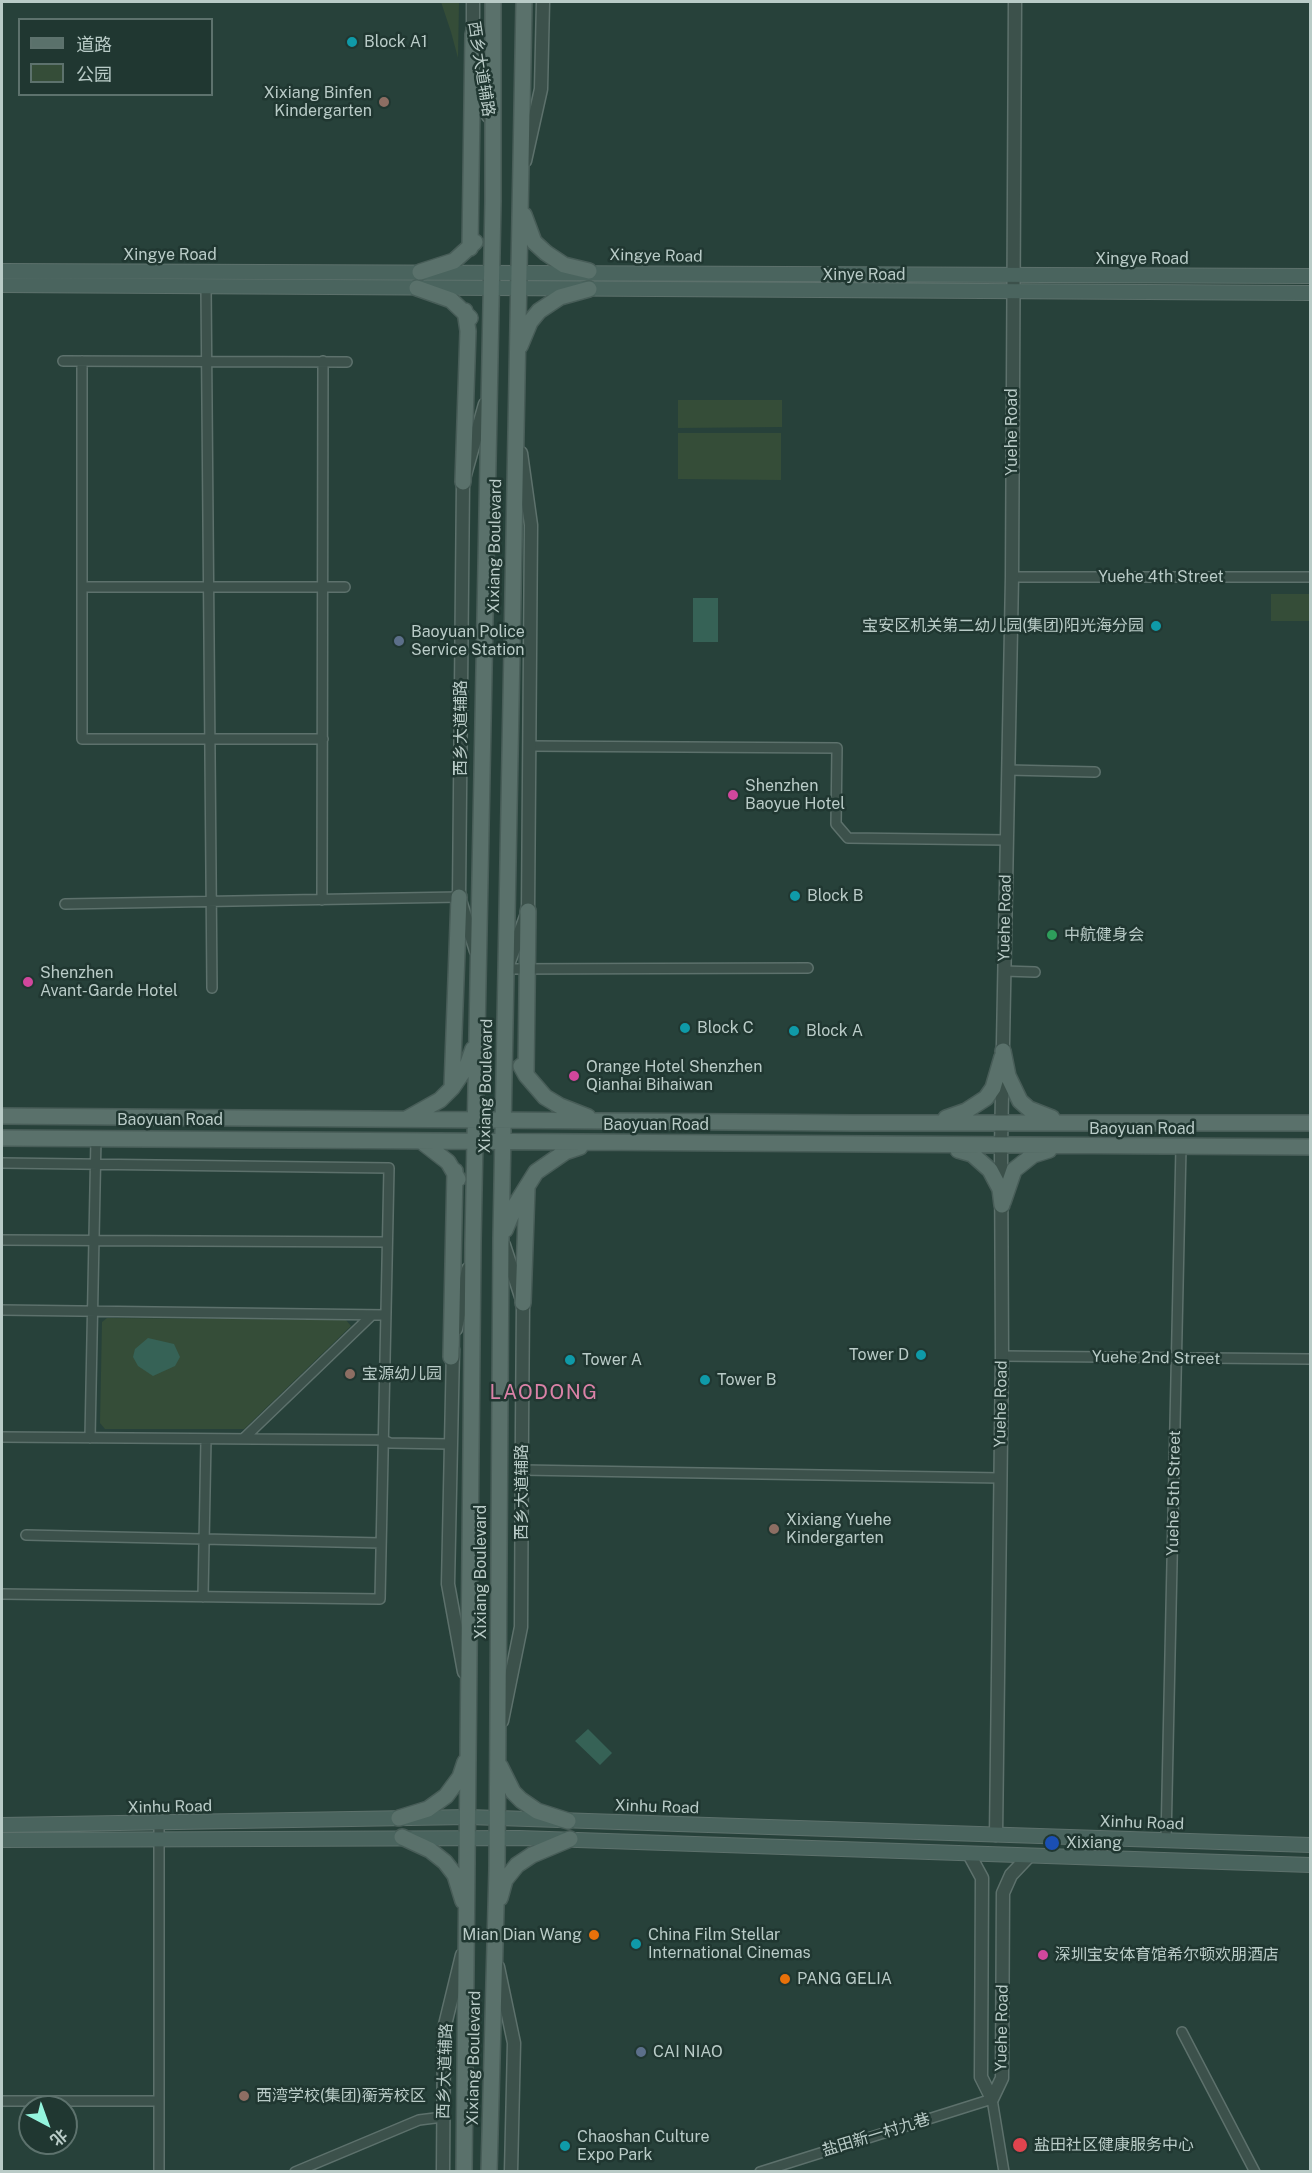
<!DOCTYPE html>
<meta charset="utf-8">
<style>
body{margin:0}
#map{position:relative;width:1312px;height:2173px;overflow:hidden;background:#27413a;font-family:"Public Sans","Noto Sans SC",sans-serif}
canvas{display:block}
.frame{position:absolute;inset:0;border:3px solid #b9cbc7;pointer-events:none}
.legend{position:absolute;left:18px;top:18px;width:195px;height:78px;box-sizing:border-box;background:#203731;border:2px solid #5d726d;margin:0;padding:8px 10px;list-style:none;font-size:18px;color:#b9cbc7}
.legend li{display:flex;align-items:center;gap:12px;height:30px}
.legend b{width:30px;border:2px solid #5d726d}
.north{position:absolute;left:18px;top:2095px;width:60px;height:60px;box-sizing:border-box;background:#203731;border:2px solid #5d726d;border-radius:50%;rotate:139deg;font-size:16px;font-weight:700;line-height:24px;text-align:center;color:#b9cbc7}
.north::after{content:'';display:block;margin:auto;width:21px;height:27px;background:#94f5de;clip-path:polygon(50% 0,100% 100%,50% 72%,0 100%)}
</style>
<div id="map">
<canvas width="1312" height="2173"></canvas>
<div class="frame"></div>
<ul class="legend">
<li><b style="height:8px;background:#5a716b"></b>道路</li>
<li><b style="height:16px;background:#354d38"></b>公园</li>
</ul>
<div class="north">北</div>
</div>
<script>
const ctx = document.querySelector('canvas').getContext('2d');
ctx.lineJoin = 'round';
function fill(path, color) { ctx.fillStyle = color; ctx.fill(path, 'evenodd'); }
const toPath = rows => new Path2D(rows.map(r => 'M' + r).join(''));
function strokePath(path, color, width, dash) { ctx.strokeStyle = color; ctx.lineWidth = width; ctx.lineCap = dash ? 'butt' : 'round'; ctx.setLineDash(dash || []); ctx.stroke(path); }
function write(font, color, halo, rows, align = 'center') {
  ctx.font = font + ' "Public Sans","Noto Sans SC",sans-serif'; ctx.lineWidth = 5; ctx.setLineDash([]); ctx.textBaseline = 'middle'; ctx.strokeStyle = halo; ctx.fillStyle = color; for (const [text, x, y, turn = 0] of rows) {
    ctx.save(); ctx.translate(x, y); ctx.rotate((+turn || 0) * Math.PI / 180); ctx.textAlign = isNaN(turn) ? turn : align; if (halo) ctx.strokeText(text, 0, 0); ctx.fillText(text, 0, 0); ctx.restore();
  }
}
fill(toPath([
 [441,2,459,2,458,58,451,32],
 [678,400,782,400,782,427,678,428],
 [678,433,781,433,781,480,678,479],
 [1271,594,1310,594,1310,621,1271,621],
 [107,1318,346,1320,351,1326,244,1429,105,1429,100,1423,102,1322]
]), '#354d38');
fill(toPath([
 [693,598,718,598,718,642,693,642],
 [148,1338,174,1344,180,1357,175,1366,153,1376,138,1366,133,1357,135,1349],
 [588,1729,612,1753,600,1765,575,1741]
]), '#366256');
const minor = toPath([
 [206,287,212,988],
 [63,361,347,362],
 [82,361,82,739,323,739],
 [1012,577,1310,577],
 [82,587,345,587],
 [530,746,837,748,836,824,848,838,1007,840],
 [1008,770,1095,772],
 [322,900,323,361],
 [65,904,459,897],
 [506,969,808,968],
 [1004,971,1035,972],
 [2,1163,389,1168,380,1599,2,1594],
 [2,1240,387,1242],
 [2,1310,386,1315],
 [1002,1356,1310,1359],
 [2,1437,383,1440,390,1443,450,1444],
 [90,1438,96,1138],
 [243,1439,372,1315],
 [522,1470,1001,1478],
 [26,1535,381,1543],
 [203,1597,206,1439],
 [159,1823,159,2172],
 [1166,1840,1181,1147],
 [1182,2032,1255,2172],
 [2,2101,159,2101],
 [295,2172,419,2120,443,2117],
 [760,2172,992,2099,1004,2172]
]);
const tertiary = toPath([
 [473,2,473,34,488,116],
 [525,161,541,89,543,2],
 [476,951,459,897,463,482,485,404],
 [509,962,528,911,531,525,521,453],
 [456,1329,468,1269],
 [453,1349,448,1584,464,1672],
 [502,1721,521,1627,522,1427,523,1303,504,1245],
 [996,1835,1002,1356,1001,1146,1012,577,1015,2],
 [969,1854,982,1878,981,2077,992,2099],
 [498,1967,514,2043,511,2172],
 [992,2099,1002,2078,1003,1893,1011,1875,1029,1856],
 [443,2172,444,2029,462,1955]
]);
const secondary = toPath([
 [2,271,1310,276],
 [2,285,1310,293],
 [2,1825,468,1817,1310,1845],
 [2,1840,519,1838,1310,1865]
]);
const primary = toPath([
 [524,215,534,242,546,253,564,265,589,271],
 [470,248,473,34],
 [420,272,454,261,475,242],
 [417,288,451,300,470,318],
 [520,346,530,322,539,311,560,297,589,289],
 [463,482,468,331,465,311],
 [1003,1051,1008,1076,1020,1101,1029,1109,1052,1118],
 [521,1066,526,1075,545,1097,560,1106,588,1117],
 [526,1075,528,911],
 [452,1088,459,897],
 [2,1116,854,1123,1310,1123],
 [408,1118,440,1100,452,1088,467,1066,473,1049],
 [946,1118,966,1111,986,1098,993,1088,1002,1057],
 [2,1138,1310,1147],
 [421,1141,448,1162,458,1179],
 [958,1150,972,1154,990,1170,1000,1189,1002,1205],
 [1003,1202,1014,1170,1033,1155,1049,1150],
 [505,1230,516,1204,536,1172,565,1152,580,1147],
 [523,1303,527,1189],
 [451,1357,455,1171],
 [500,1766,513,1792,521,1800,537,1811,568,1821],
 [399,1818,428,1809,446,1796,460,1777,465,1762],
 [402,1837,430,1850,445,1862,455,1875,463,1901],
 [500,1898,505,1880,517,1865,532,1855,570,1839],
 [464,2172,473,1242,493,201,493,2],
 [489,2172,497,1869,501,1238,524,2]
]);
strokePath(minor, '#5d716c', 12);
strokePath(tertiary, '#5d716c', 15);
strokePath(secondary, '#5d716c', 16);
strokePath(primary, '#485d58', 18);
strokePath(minor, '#3c514b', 9);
strokePath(tertiary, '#3c514b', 12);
strokePath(secondary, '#4a645e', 14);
strokePath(primary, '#5a716b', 15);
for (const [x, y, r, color] of [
 [352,42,6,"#0f9aa8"],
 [384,102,6,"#8d6e63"],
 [1156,626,6,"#0f9aa8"],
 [399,641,6,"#5c6f8a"],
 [733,795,6,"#d1479c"],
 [795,896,6,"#0f9aa8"],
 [1052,935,6,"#2e9e5b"],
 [28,982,6,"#d1479c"],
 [685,1028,6,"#0f9aa8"],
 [794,1031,6,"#0f9aa8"],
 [574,1076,6,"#d1479c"],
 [921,1355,6,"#0f9aa8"],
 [570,1360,6,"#0f9aa8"],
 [350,1374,6,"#8d6e63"],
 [705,1380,6,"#0f9aa8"],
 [774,1529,6,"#8d6e63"],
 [1052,1843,8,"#1a4fb4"],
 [594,1935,6,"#e8710a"],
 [636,1944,6,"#0f9aa8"],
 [1043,1955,6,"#d1479c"],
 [785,1979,6,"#e8710a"],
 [641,2052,6,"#5c6f8a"],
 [244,2096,6,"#8d6e63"],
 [1020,2145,8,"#e0444e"],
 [565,2146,6,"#0f9aa8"]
]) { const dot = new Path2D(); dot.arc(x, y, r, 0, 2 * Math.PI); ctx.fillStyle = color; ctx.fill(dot); strokePath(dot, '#203731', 2); }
write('16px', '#b9cbc7', '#203731', [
 ["Block A1",364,42],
 ["Xixiang Binfen",372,93,"right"],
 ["Kindergarten",372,111,"right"],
 ["宝安区机关第二幼儿园(集团)阳光海分园",1144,626,"right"],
 ["Baoyuan Police",411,632],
 ["Service Station",411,650],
 ["Shenzhen",745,786],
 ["Baoyue Hotel",745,804],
 ["Block B",807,896],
 ["中航健身会",1064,935],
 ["Shenzhen",40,973],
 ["Avant-Garde Hotel",40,991],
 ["Block C",697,1028],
 ["Block A",806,1031],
 ["Orange Hotel Shenzhen",586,1067],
 ["Qianhai Bihaiwan",586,1085],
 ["Tower D",909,1355,"right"],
 ["Tower A",582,1360],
 ["宝源幼儿园",362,1374],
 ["Tower B",717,1380],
 ["Xixiang Yuehe",786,1520],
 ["Kindergarten",786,1538],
 ["Xixiang",1066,1843],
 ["Mian Dian Wang",582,1935,"right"],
 ["China Film Stellar",648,1935],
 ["International Cinemas",648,1953],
 ["深圳宝安体育馆希尔顿欢朋酒店",1055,1955],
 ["PANG GELIA",797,1979],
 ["CAI NIAO",653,2052],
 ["西湾学校(集团)蘅芳校区",256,2096],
 ["Chaoshan Culture",577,2137],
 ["Expo Park",577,2155],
 ["盐田社区健康服务中心",1034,2145]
], 'left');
write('16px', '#b9cbc7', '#203731', [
 ["西乡大道辅路",481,69,81],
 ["Xingye Road",170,255],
 ["Xingye Road",656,256,1],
 ["Xingye Road",1142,259],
 ["Xinye Road",864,275],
 ["Yuehe Road",1012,432,-90],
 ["Xixiang Boulevard",495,546,-89],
 ["Yuehe 4th Street",1161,577],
 ["西乡大道辅路",461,728,-90],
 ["Yuehe Road",1005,918,-89],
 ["Xixiang Boulevard",486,1086,-89],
 ["Baoyuan Road",170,1120],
 ["Baoyuan Road",656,1125],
 ["Baoyuan Road",1142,1129],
 ["Yuehe 2nd Street",1156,1358,1],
 ["Yuehe Road",1001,1404,-89],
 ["西乡大道辅路",522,1492,-90],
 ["Yuehe 5th Street",1174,1493,-89],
 ["Xixiang Boulevard",481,1572,-90],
 ["Xinhu Road",170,1807,-1],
 ["Xinhu Road",657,1807,2],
 ["Xinhu Road",1142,1823,2],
 ["Yuehe Road",1002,2028,-89],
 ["Xixiang Boulevard",474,2058,-89],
 ["西乡大道辅路",445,2071,-88],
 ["盐田新一村九巷",876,2135,-17]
]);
ctx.letterSpacing = '1.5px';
write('20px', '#da82a7', '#203731', [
 ["LAODONG",544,1393]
]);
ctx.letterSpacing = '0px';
</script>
